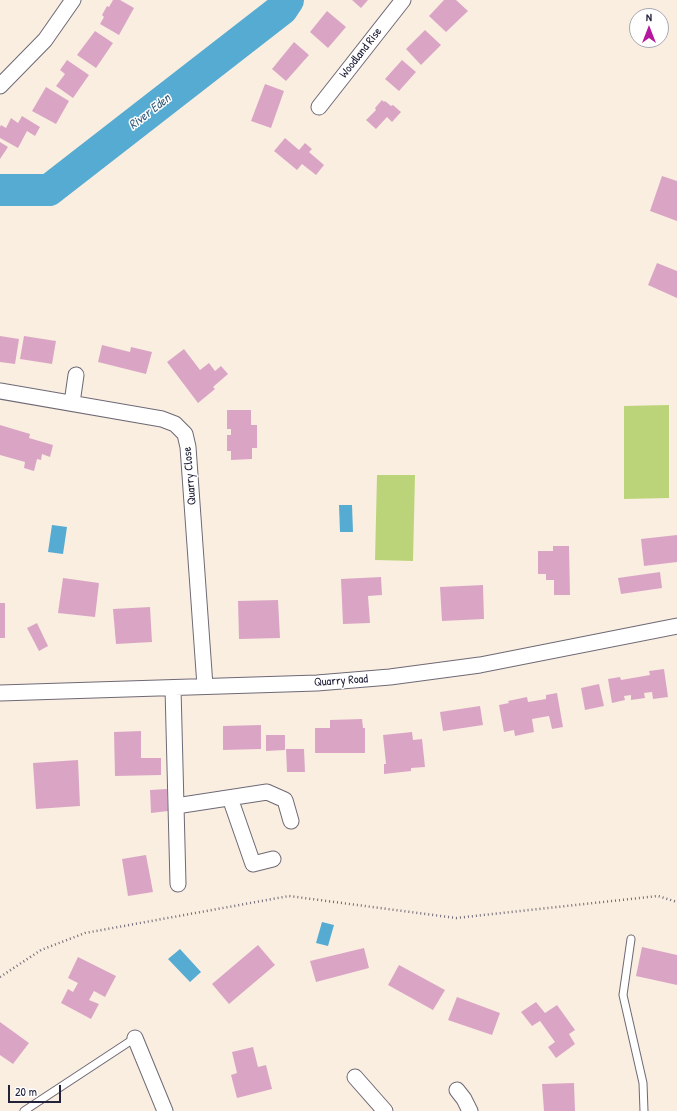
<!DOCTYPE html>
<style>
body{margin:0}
#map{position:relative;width:677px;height:1111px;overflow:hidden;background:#faeee1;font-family:"Patrick Hand",sans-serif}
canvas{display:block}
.north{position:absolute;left:629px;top:8px;width:40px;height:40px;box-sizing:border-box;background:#fff;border:1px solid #a7a7b1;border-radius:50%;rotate:0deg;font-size:11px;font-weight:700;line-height:16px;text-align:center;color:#22223b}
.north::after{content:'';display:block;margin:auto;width:14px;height:18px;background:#b5179e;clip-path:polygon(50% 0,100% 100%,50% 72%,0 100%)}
.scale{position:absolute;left:8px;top:1085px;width:53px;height:18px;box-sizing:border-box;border:2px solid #22223b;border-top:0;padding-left:5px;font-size:12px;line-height:14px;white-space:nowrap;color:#22223b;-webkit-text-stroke:3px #fff;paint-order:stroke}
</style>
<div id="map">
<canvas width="677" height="1111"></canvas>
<div class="north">N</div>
<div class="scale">20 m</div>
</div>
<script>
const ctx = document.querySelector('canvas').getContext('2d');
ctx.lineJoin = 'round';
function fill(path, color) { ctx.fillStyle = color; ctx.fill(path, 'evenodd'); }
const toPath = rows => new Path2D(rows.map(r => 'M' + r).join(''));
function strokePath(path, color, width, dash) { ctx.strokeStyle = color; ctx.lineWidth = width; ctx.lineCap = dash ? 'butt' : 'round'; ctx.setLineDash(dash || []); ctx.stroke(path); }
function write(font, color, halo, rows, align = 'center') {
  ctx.font = font + ' "Patrick Hand",sans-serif'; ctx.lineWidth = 3; ctx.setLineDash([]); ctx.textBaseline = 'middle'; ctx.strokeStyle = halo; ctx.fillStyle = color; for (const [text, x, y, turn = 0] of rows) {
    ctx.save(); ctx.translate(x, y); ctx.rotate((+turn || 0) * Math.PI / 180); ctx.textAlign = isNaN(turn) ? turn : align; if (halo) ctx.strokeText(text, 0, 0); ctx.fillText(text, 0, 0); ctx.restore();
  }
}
fill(toPath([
 [669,405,669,498,624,499,624,406],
 [377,475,415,475,413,561,375,560]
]), '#bbd479');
fill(toPath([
 [339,505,352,505,353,532,340,532],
 [52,525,67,527,63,554,48,552],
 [322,922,334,925,328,946,316,943],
 [180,949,201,972,190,982,168,959]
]), '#55abd1');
strokePath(toPath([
 [0,190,49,190,282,9,288,0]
]), '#55abd1', 32);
fill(toPath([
 [113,0,120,0,134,8,119,35,100,24,104,17,102,15,107,6,109,7],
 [352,0,368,0,361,8],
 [444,0,456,0,468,11,446,32,429,16],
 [327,11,346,27,328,48,310,32],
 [425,30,441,45,421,65,406,49],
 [95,31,113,43,96,68,77,55],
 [294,42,309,55,286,81,272,69],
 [67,60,89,75,73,98,56,86,65,74,60,70],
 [402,60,416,72,399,91,385,79],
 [265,84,284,91,271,128,251,121],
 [46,87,69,101,56,124,32,111],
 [382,100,384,102,385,101,391,106,393,105,401,112,392,122,387,117,376,129,366,120,376,110,375,108],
 [22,116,40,127,35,136,27,131,18,148,0,138,0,127,1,125,6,128,11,118,18,123],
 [285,138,299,150,305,143,312,149,309,152,324,165,316,175,302,164,297,170,274,151],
 [0,142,8,147,0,159],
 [662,176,677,181,677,221,650,211],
 [657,263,677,271,677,298,648,285],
 [0,336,19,339,15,364,0,362],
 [24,336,56,341,52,364,20,359],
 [102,345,130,352,131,347,152,352,146,374,98,362],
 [184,349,200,370,209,363,215,371,221,366,228,374,213,387,215,389,198,403,167,362],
 [227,410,251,410,251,425,257,425,257,448,252,448,252,459,231,460,231,451,227,451,227,435,231,435,231,429,227,429],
 [0,425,30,434,29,438,53,445,50,457,42,454,41,460,37,459,34,471,24,468,25,462,0,455],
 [677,535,677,562,644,566,641,539],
 [553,546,569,546,570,595,554,595,554,580,546,580,546,574,538,574,538,551,553,551],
 [660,572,662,588,621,594,618,578],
 [381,577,382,595,368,596,370,623,343,624,341,579],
 [63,578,99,583,95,617,58,613],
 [483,585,484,619,442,621,440,587],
 [278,600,280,638,239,639,238,601],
 [0,603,5,603,5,638,0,638],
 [150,607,152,642,116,644,113,609],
 [37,623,48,646,39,651,27,628],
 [664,669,668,697,653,699,652,692,644,693,645,698,631,700,631,695,624,696,625,700,612,703,608,679,620,677,621,680,650,675,649,671],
 [599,684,604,706,585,710,581,688],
 [557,693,563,727,552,729,549,716,532,719,534,732,515,736,514,730,504,732,499,705,509,703,508,701,527,697,528,702,546,699,546,695],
 [480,706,483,725,443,731,440,712],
 [362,719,363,728,365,728,365,753,315,753,315,728,330,728,330,720],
 [261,725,261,749,223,750,223,726],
 [141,731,141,758,161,758,161,775,115,776,114,732],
 [412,732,413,740,422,739,425,767,411,768,411,771,384,774,384,764,386,764,383,735],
 [266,735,285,735,285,750,266,751],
 [286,749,304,749,305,772,287,772],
 [78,760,80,806,36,809,33,763],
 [167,789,168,811,151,813,150,790],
 [146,855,153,892,128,896,122,859],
 [258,945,275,965,229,1004,212,984],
 [642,947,677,955,677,985,636,976],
 [364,948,369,968,316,982,310,961],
 [78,957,116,976,105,997,94,991,89,1000,99,1004,91,1019,61,1003,68,989,73,992,78,983,68,978],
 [399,965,445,990,433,1010,388,985],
 [457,997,500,1013,492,1035,448,1020],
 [536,1002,545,1013,557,1005,575,1030,569,1034,575,1044,556,1058,548,1047,555,1042,540,1021,532,1026,521,1012],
 [0,1022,29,1043,13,1064,0,1055],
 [253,1047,258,1067,266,1065,272,1089,237,1098,231,1075,237,1073,232,1052],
 [574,1083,575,1111,544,1111,542,1084]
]), '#daa5c5');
const lane = toPath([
 [631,939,623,995,643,1083,644,1111],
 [24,1111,135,1038]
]);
const street = toPath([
 [0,86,45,40,73,0],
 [319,107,403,0],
 [0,391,162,419,175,424,185,434,188,447,205,686],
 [72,403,76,375],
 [173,688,178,884],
 [0,693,317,683,390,677,480,665,677,626],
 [230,798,253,864,273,859],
 [176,806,267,792,285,800,291,821],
 [135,1038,165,1111],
 [355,1077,385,1111],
 [457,1090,464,1099,470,1111]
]);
strokePath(lane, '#6e6975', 9);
strokePath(street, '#6e6975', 17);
strokePath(toPath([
 [0,977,41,950,85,933,289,896,456,918,658,896,677,902]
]), '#6e6975', 2.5, [1, 3]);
strokePath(lane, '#fff', 7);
strokePath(street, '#fff', 15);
write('12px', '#22223b', '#fff', [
 ["Woodland Rise",361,53,-52],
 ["Quarry Close",190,476,-95],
 ["Quarry Road",341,681,-4]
]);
write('italic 13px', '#39607e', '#fff', [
 ["River Eden",150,112,-38]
]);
</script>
